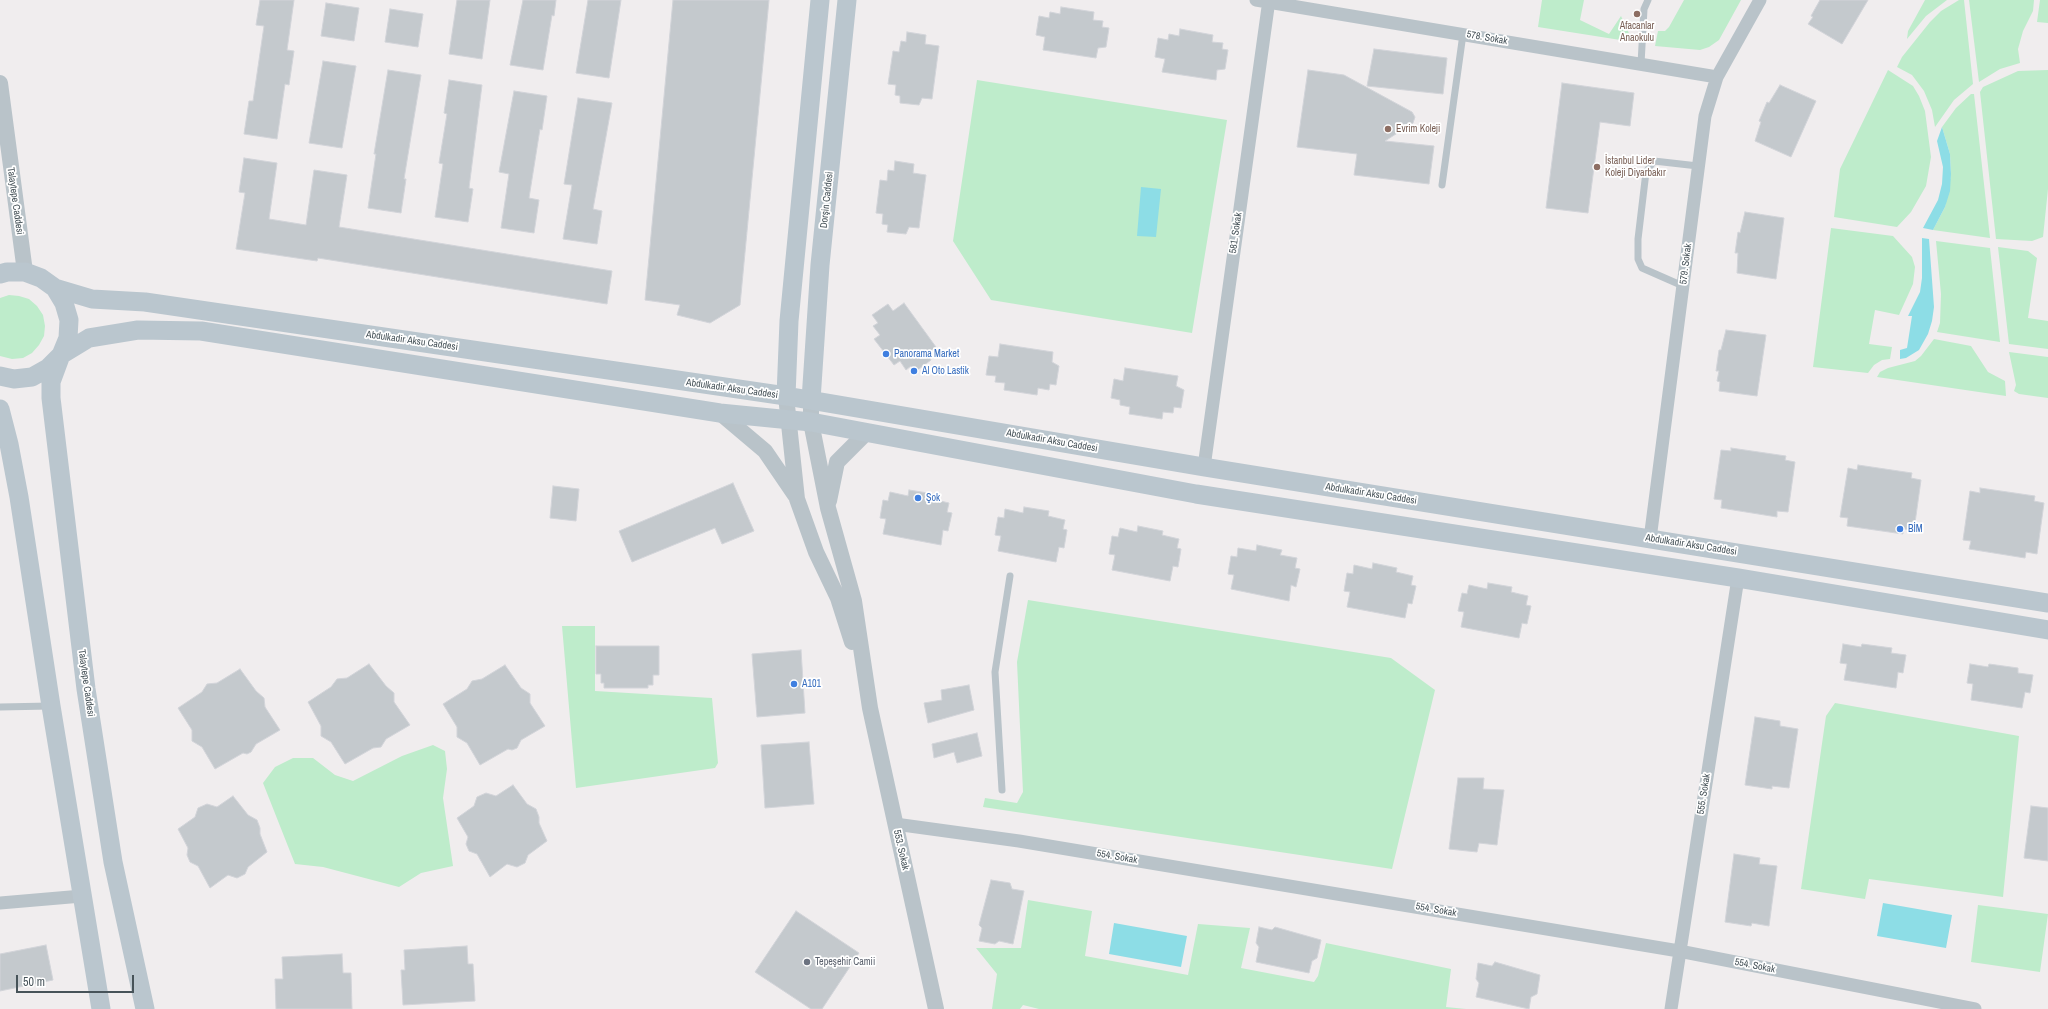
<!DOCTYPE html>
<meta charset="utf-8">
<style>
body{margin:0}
#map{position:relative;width:2048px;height:1009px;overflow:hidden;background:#f0edee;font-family:"Archivo Narrow",sans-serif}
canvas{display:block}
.scale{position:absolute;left:16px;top:975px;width:118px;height:18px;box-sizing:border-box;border:2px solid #475359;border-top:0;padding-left:5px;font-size:12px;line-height:14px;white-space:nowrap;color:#475359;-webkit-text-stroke:3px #fff;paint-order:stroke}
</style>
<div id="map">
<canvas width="2048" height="1009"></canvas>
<div class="scale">50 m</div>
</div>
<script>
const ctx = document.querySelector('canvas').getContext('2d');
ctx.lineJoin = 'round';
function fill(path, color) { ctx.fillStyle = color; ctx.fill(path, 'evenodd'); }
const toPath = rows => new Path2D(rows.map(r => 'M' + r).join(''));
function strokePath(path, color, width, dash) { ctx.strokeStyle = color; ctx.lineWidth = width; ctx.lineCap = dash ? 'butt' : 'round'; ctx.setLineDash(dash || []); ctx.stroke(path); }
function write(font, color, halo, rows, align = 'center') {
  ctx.font = font + ' "Archivo Narrow",sans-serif'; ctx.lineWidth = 3.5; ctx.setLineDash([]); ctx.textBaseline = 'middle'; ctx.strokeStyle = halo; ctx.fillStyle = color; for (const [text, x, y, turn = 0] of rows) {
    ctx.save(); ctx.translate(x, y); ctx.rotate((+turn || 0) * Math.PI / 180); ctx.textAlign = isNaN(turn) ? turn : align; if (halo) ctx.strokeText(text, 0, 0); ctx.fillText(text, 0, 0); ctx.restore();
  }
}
fill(toPath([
 [1542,0,1584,0,1580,20,1609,34,1621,16,1633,42,1538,27],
 [1684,0,1741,0,1719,40,1709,47,1700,50,1655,46,1658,31,1665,31,1669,27],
 [1925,0,1947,0,1926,16,1907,39,1908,31],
 [1959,0,1964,0,1973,84,1954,100,1935,127,1932,110,1924,91,1912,75,1897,67,1902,57,1930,22,1941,11],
 [1969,0,2034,0,2033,11,2023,31,2018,49,2020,63,2000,69,1979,82],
 [2040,0,2048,0,2048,23,2037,22],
 [1888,70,1913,86,1919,96,1925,111,1931,157,1926,186,1911,212,1897,227,1834,217,1840,169],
 [2048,70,2048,189,2043,237,2032,241,1996,239,1980,92,1983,87,2018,71],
 [977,80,1227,120,1192,333,991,300,953,241],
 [1971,94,1974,94,1990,238,1933,230,1945,207,1951,174,1950,154,1942,127,1956,108],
 [1831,228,1893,236,1912,257,1915,267,1913,284,1899,315,1875,310,1869,344,1892,347,1890,359,1882,360,1874,365,1868,373,1813,367],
 [1936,241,1990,248,2000,342,1937,332,1940,323,1941,294],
 [1998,247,2028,251,2037,258,2028,318,2048,321,2048,349,2009,344],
 [9,295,19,296,29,299,37,306,43,315,45,326,44,336,39,345,32,353,23,358,12,359,0,356,0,298],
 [1934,339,1971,346,1988,372,2005,381,2006,396,1877,377,1880,372,1888,368,1915,361,1921,356],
 [2009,352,2048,357,2048,398,2019,394,2014,391,2016,385],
 [1028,600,1391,658,1435,690,1392,869,983,807,985,798,1017,803,1023,792,1017,662],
 [562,626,595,626,595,691,712,698,718,763,715,768,576,788],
 [1835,703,2019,736,2003,897,1869,879,1865,899,1801,889,1826,716],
 [433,745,445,751,447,769,443,798,453,866,421,873,399,887,323,867,295,864,263,783,275,767,293,758,313,758,335,775,353,781,402,756],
 [1028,900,1092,911,1085,956,1188,975,1198,924,1250,928,1241,968,1314,982,1318,976,1326,943,1451,969,1446,1007,1466,1009,1039,1009,1023,1005,1020,1009,992,1009,997,974,976,948,1021,948],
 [1978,905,2048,914,2040,972,1971,962]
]), '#beeccb');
fill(toPath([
 [1942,127,1950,154,1951,174,1950,191,1945,207,1933,230,1923,228,1938,200,1942,184,1943,167,1937,141],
 [1141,187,1161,189,1156,237,1137,236],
 [1922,238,1929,239,1934,307,1932,321,1928,334,1919,350,1906,358,1900,359,1900,350,1907,348,1912,316,1908,316,1920,292,1922,278],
 [1883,903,1952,915,1946,948,1877,936],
 [1114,923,1187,936,1181,967,1109,954]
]), '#8ddde6');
const building = toPath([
 [260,0,294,0,287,50,294,51,289,85,285,84,277,139,244,134,249,101,253,101,264,26,256,25,260,0],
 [457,0,490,0,482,59,449,54,457,0],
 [523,0,556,0,554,16,552,15,543,70,510,65,523,0],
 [588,0,621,0,609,78,576,73,588,0],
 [673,0,769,0,740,305,710,323,677,315,680,305,645,300,673,0],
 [1820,0,1868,0,1842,44,1808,24,1813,17,1811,16,1820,0],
 [326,3,359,8,354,41,321,36,326,3],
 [1061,7,1094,12,1093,20,1103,21,1102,27,1109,28,1106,47,1098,48,1096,58,1043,50,1045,37,1036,35,1039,16,1049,18,1050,12,1060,14,1061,7],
 [390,9,423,14,418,47,385,42,390,9],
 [1180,29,1213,35,1212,42,1223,43,1222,49,1228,50,1225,69,1217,70,1216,80,1162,72,1165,59,1155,57,1158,38,1168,40,1169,34,1179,36,1180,29],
 [907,32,926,35,925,44,939,46,932,99,922,98,919,105,900,103,900,96,895,95,896,85,888,84,893,51,899,52,901,41,906,42,907,32],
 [1374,49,1447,58,1443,94,1367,86,1374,49],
 [323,61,356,66,342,148,309,143,323,61],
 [388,70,421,75,404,179,406,179,401,213,368,208,376,154,374,154,388,70],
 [1308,70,1344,75,1412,112,1415,117,1413,123,1385,141,1434,146,1429,184,1354,175,1357,154,1297,147,1308,70],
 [449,80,482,85,469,188,473,189,468,222,435,217,443,164,439,163,447,114,444,113,449,80],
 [1562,83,1634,93,1630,126,1600,122,1588,213,1546,208,1562,83],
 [1780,85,1816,101,1791,157,1755,141,1761,122,1759,121,1767,102,1769,103,1780,85],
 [514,91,547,96,542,130,540,129,529,198,539,200,534,233,501,228,509,174,499,172,514,91],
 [578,98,612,103,593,209,602,211,597,244,563,239,572,185,564,184,578,98],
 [244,158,277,163,269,219,306,225,314,170,347,175,339,227,612,271,607,304,318,258,317,261,236,249,245,193,239,192,244,158],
 [895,161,914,164,913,173,926,175,919,228,909,227,906,234,887,232,888,225,882,224,883,214,876,213,880,180,887,181,888,170,894,171,895,161],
 [1745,212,1784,218,1776,279,1737,273,1738,253,1735,253,1738,232,1740,233,1745,212],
 [904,303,936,347,928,353,931,360,915,372,911,366,906,370,900,361,894,365,874,339,880,335,873,326,878,323,872,315,888,304,893,311,904,303],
 [1726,330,1766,335,1757,396,1719,391,1720,382,1717,381,1719,371,1716,371,1719,350,1721,350,1726,330],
 [1000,344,1053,352,1052,362,1059,366,1056,385,1050,384,1049,390,1038,388,1037,395,1004,390,1005,383,995,382,996,376,986,375,989,356,998,357,1000,344],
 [1125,368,1178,376,1176,386,1184,390,1181,408,1174,407,1173,413,1163,412,1162,419,1129,414,1130,407,1120,405,1120,400,1111,398,1114,379,1123,381,1125,368],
 [1731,448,1786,456,1785,460,1795,462,1788,512,1777,511,1777,517,1721,508,1722,500,1714,499,1721,450,1731,451,1731,448],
 [1858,465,1912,473,1911,478,1921,480,1914,530,1903,529,1903,534,1847,526,1848,518,1840,517,1848,468,1857,470,1858,465],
 [733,483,754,531,722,544,715,528,632,562,619,531,733,483],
 [553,486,579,489,576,521,550,518,553,486],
 [1980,488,2035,496,2034,501,2044,503,2037,554,2026,552,2025,558,1969,549,1971,541,1963,540,1970,491,1980,493,1980,488],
 [909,490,934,494,932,499,949,503,947,512,952,513,948,531,943,530,941,545,883,534,886,519,880,518,883,500,888,501,890,492,908,496,909,490],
 [1024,507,1049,511,1048,516,1065,520,1063,529,1067,530,1064,548,1059,547,1056,562,998,551,1001,536,995,535,998,517,1004,518,1005,509,1023,513,1024,507],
 [1138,526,1163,531,1162,535,1179,539,1177,548,1181,549,1178,567,1173,566,1170,581,1112,570,1115,555,1109,554,1112,536,1118,537,1120,528,1137,532,1138,526],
 [1257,545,1282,550,1280,555,1297,558,1295,568,1300,569,1296,587,1291,585,1289,601,1231,589,1234,575,1228,574,1231,556,1237,557,1238,548,1256,551,1257,545],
 [1373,563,1397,568,1396,572,1413,576,1411,585,1416,586,1412,604,1408,603,1405,618,1347,607,1350,592,1344,591,1347,573,1353,574,1354,565,1372,569,1373,563],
 [1488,583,1512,587,1511,592,1528,596,1526,605,1531,606,1527,624,1522,623,1519,638,1461,627,1464,612,1458,611,1462,593,1467,594,1469,585,1487,589,1488,583],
 [1843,644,1861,647,1862,644,1892,648,1891,653,1906,655,1903,673,1898,672,1896,688,1844,680,1847,664,1840,663,1843,644],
 [596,646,659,646,659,675,653,675,653,685,648,685,648,688,604,688,604,683,601,683,601,674,596,674,596,646],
 [801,650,805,713,757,717,752,654,801,650],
 [369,664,386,686,394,693,394,702,410,725,386,739,381,747,373,748,345,764,331,742,321,736,321,726,308,702,331,687,337,679,347,678,369,664],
 [1970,664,1988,667,1989,664,2018,668,2018,673,2033,675,2030,693,2025,692,2022,708,1971,700,1973,684,1967,683,1970,664],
 [505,665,521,688,530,694,530,703,545,726,521,740,517,748,512,750,508,749,480,765,467,743,457,737,457,727,443,704,467,689,472,681,482,679,505,665],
 [240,669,256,691,264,698,265,707,280,730,256,744,251,752,247,754,243,753,215,769,202,747,192,741,192,730,178,708,202,692,207,684,217,683,240,669],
 [969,685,974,710,928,723,924,703,942,700,941,690,969,685],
 [1755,717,1780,721,1780,726,1798,729,1789,788,1772,786,1772,789,1745,785,1755,717],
 [977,733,982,756,957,763,954,752,934,758,932,744,977,733],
 [809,742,814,804,765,808,761,745,809,742],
 [1458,778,1484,778,1483,789,1504,790,1497,845,1479,843,1477,852,1449,849,1458,778],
 [513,785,527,804,536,809,539,817,539,823,547,841,528,855,525,863,517,867,507,864,490,877,477,854,469,851,466,844,468,837,457,818,474,806,477,797,486,793,496,796,513,785],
 [233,796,248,815,257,820,260,828,260,834,267,852,248,867,245,874,237,878,228,875,210,888,198,866,190,862,187,855,188,848,178,829,195,817,198,808,207,804,217,807,233,796],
 [2031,806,2048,808,2048,861,2024,858,2031,806],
 [1734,854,1760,858,1759,864,1777,866,1769,926,1752,923,1751,926,1725,922,1734,854],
 [991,880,1010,883,1012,889,1024,891,1013,944,999,941,995,944,979,941,982,928,979,925,991,880],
 [796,911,859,953,822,1009,811,1009,755,972,796,911],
 [1259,927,1272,930,1275,927,1321,940,1317,958,1312,961,1309,973,1256,962,1259,947,1256,943,1259,927],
 [46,945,53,980,0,991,0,954,46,945],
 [467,946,468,964,473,964,475,1001,403,1005,401,970,405,970,404,950,467,946],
 [342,954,343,973,351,973,352,1009,276,1009,275,979,283,979,282,957,342,954],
 [1495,962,1540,975,1537,994,1531,997,1529,1009,1476,997,1479,983,1476,979,1478,963,1492,966,1495,962]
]);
fill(building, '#c4c9cd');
strokePath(building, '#d2d4d9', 1);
strokePath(toPath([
 [1641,64,1644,9,1648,0],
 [1442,185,1463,34],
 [1683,286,1642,268,1638,259,1638,239,1646,172,1654,161,1698,166],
 [0,707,50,706],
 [1002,790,995,672,1010,576]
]), '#b9c3c9', 7);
strokePath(toPath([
 [1256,0,1717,77],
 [1204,467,1269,0],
 [1650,539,1705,116,1717,77,1760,0],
 [895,824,1019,841,1679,951,1975,1009],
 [0,903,82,896],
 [1671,1009,1738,578]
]), '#b9c3c9', 13);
strokePath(toPath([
 [0,83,25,272],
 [786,396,797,499,816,552,838,598,852,642],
 [811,400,811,422,828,508,854,601,870,708,936,1009],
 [720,413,765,451,795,495],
 [829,501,837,462,866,433]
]), '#b9c3c9', 16);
strokePath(toPath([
 [0,274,7,272,25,272,41,278,55,288,64,303,69,320,68,338,61,355,48,368,32,377,14,379,0,376],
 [55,288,92,299,145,302,786,396,1204,467,2048,603],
 [786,396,789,321,820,0],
 [811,400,820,265,847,0],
 [0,409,9,444,19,497,51,706,101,1009],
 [145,1009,113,862,86,689,51,398,51,382,61,355,89,338,138,330,201,331,720,413,811,422,1196,494,1738,578,2048,630]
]), '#bac6ce', 19);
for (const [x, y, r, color] of [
 [1637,14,4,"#8d6e63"],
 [1388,129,4,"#8d6e63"],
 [1597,167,4,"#8d6e63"],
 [886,354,4,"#3f7fe0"],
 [914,371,4,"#3f7fe0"],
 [918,498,4,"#3f7fe0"],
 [1900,529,4,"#3f7fe0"],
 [794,684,4,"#3f7fe0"],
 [807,962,4,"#6b7280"]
]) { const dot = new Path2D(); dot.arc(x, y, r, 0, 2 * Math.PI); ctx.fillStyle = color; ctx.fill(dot); strokePath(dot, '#fff', 1.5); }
write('10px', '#785e54', '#fff', [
 ["Afacanlar",1637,26,"center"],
 ["Anaokulu",1637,38,"center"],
 ["Evrim Koleji",1396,129],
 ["İstanbul Lider",1605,161],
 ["Koleji Diyarbakır",1605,173]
], 'left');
write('10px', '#475359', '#fff', [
 ["578. Sokak",1487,38,10],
 ["Dorşin Caddesi",827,200,-84],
 ["Talaytepe Caddesi",15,201,82],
 ["581. Sokak",1236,233,-82],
 ["579. Sokak",1686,264,-83],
 ["Abdulkadir Aksu Caddesi",412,341,8],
 ["Abdulkadir Aksu Caddesi",732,389,8],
 ["Abdulkadir Aksu Caddesi",1052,441,10],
 ["Abdulkadir Aksu Caddesi",1371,494,9],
 ["Abdulkadir Aksu Caddesi",1691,545,9],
 ["Talaytepe Caddesi",86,683,82],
 ["555. Sokak",1704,794,-81],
 ["553. Sokak",901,850,77],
 ["554. Sokak",1117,857,10],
 ["554. Sokak",1436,910,10],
 ["554. Sokak",1755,966,11]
]);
write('10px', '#366cbe', '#fff', [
 ["Panorama Market",894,354],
 ["Al Oto Lastik",922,371],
 ["Şok",926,498],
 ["BİM",1908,529],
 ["A101",802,684]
], 'left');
write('10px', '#5b616d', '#fff', [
 ["Tepeşehir Camii",815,962]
], 'left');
</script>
